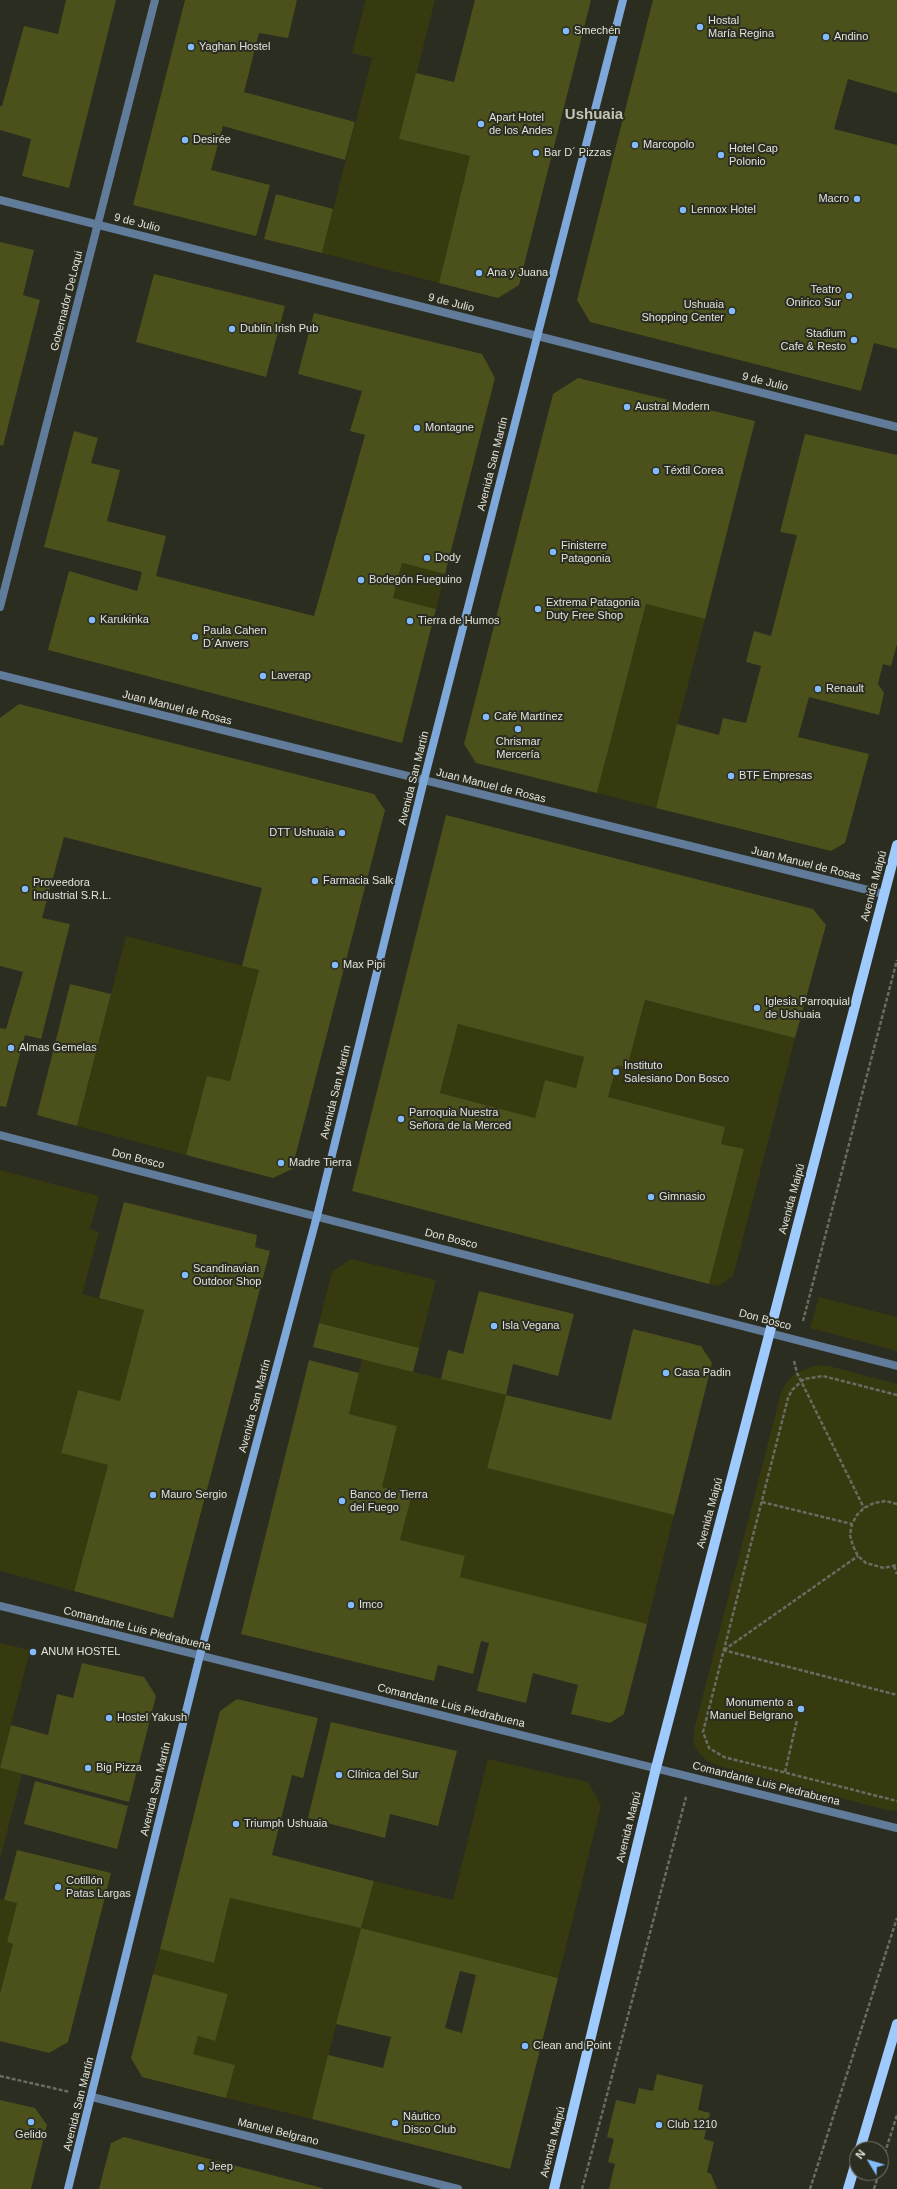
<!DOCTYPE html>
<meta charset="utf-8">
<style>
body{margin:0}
#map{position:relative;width:897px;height:2189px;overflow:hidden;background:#2b2d21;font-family:Helvetica,sans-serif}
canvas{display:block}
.north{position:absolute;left:849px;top:2141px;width:40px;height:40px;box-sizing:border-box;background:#2b2d21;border:1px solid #74756b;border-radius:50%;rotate:308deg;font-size:11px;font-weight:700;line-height:16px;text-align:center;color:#e1e2db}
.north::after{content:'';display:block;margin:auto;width:14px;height:18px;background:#84bcfb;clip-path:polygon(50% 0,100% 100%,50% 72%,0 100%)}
</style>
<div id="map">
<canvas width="897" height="2189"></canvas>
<div class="north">N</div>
</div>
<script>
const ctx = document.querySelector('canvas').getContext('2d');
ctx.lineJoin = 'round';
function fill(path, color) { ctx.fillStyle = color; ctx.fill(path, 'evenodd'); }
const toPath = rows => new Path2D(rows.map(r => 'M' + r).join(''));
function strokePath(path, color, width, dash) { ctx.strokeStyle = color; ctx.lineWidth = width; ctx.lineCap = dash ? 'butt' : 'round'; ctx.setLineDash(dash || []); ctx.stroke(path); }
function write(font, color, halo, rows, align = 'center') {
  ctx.font = font + ' Helvetica,sans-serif'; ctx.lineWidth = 4; ctx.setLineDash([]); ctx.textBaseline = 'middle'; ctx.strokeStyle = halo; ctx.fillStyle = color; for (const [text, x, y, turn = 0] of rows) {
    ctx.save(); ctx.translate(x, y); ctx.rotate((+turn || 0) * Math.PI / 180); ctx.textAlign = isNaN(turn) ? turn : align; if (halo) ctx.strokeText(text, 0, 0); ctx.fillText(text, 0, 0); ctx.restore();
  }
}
fill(toPath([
 [366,0,435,0,400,139,470,156,439,283,322,253,372,58,352,53],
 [402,563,445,574,436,609,393,598],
 [646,604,705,619,656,808,597,793],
 [126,936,259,970,230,1081,207,1076,186,1155,77,1126],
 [645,1000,795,1038,733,1276,719,1286,709,1284,744,1149,721,1144,725,1127,608,1097,617,1065,627,1068],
 [458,1024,584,1057,576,1088,545,1080,535,1118,440,1093],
 [0,1170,99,1196,90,1229,99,1232,82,1294,144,1310,120,1401,78,1390,61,1453,108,1465,74,1591,0,1571],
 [351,1259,436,1280,419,1348,319,1323,332,1272],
 [819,1297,897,1317,897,1351,810,1328],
 [362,1359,506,1395,487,1468,674,1515,647,1624,460,1577,465,1557,400,1540,411,1494,382,1487,397,1426,349,1414],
 [816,1365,829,1366,897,1384,897,1811,886,1810,719,1766,707,1761,698,1752,693,1741,694,1730,781,1393,786,1383,794,1374],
 [0,1643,30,1650,0,1767],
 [488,1759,588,1782,601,1805,558,1978,361,1928,312,2119,226,2098,235,2065,193,2054,198,2036,215,2041,228,1994,153,1974,160,1949,214,1963,230,1898,361,1928,374,1881,453,1900],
 [0,1768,22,1774,0,1859],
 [0,1899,17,1903,7,1942,13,1944,0,1994]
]), '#373a0f');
fill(toPath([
 [66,0,116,0,69,188,22,176,31,139,0,130,0,106,2,106,24,26,58,34],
 [185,0,297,0,288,38,259,33,244,92,355,122,345,160,223,126,211,170,270,185,256,236,133,205],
 [475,0,591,0,519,285,498,298,439,283,470,156,399,139,416,73,454,82],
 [653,0,897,0,897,93,848,79,834,129,897,145,897,349,874,343,861,391,590,322,577,300],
 [276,194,333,209,322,253,264,239],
 [0,242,34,250,23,295,40,300,3,446,0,445],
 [154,274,285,306,266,377,136,342],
 [314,313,482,354,495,378,445,574,402,563,393,598,436,609,402,743,48,650,69,571,137,591,142,572,44,547,74,431,98,438,91,463,120,470,107,521,166,536,156,576,314,616,365,435,350,431,362,391,298,374],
 [578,378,755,421,705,619,646,604,597,793,476,763,464,744,553,394],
 [805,434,897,455,897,644,891,666,883,664,878,684,884,693,879,715,809,697,798,737,869,754,845,843,831,851,656,808,677,724,719,735,723,718,746,723,761,666,746,662,754,631,771,636,797,535,780,532],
 [19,704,374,794,385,810,292,1169,273,1178,186,1155,207,1076,230,1081,259,970,242,966,262,888,64,837,42,918,70,924,41,1039,25,1035,6,1107,0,1106,0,1028,6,1029,23,972,0,966,0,718],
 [446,815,813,909,826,925,795,1038,645,1000,627,1068,617,1065,608,1097,725,1127,721,1144,744,1149,709,1284,352,1191],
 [458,1024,584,1057,576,1088,545,1080,535,1118,440,1093],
 [70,984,111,994,77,1126,37,1115],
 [124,1202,257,1235,255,1247,270,1251,173,1618,74,1591,108,1465,61,1453,78,1390,120,1401,144,1310,99,1298],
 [479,1291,574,1314,558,1376,513,1364,506,1395,611,1420,633,1329,701,1346,712,1363,674,1515,487,1468,506,1395,441,1379,448,1350,463,1354],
 [319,1323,419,1348,413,1372,313,1347],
 [309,1360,359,1373,349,1414,397,1426,382,1487,412,1494,400,1540,465,1556,460,1577,647,1624,624,1714,610,1723,571,1714,578,1685,533,1673,526,1703,477,1691,489,1643,481,1641,473,1674,438,1665,434,1681,241,1634],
 [82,1663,144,1677,156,1696,129,1802,0,1768,11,1725,48,1735,57,1694,73,1698],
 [237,1699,318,1718,303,1778,292,1775,272,1855,374,1881,361,1928,230,1898,214,1963,160,1949,220,1711],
 [331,1722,457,1751,438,1826,390,1814,385,1838,308,1818],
 [35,1781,128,1806,117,1849,24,1824],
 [17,1850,111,1873,68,2042,49,2053,0,2041,0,1994,13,1944,7,1942,17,1903,4,1900],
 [361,1928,558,1978,510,2169,312,2119,328,2055,383,2068,391,2037,336,2024],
 [460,1971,476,1975,462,2033,445,2028],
 [153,1974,228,1994,215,2041,198,2036,193,2054,235,2065,226,2098,142,2077,131,2058],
 [657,2074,703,2085,698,2110,710,2113,704,2139,714,2142,707,2172,711,2174,717,2189,609,2189,615,2164,608,2162,614,2139,607,2137,616,2100,635,2104,639,2088,653,2091],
 [0,2100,35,2108,47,2125,31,2189,0,2189],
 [124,2137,322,2188,322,2189,99,2189,111,2143]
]), '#4c501a');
strokePath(toPath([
 [803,1321,897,960],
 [794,1361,797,1373,864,1508],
 [897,1395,823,1376,804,1379,792,1390,788,1398,703,1732,709,1748,724,1757,897,1801],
 [762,1502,852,1524],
 [897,1504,886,1501,874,1503,864,1508,857,1515,852,1524,850,1535,853,1546,858,1556,866,1563,884,1568,897,1565],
 [894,1566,897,1574],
 [723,1650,897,1695],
 [724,1650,858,1556],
 [785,1772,797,1720],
 [0,2076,70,2092],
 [881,2165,897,2115],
 [582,2189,686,1797],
 [810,2189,897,1918],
 [874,2189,879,2173]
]), '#6a6b61', 2.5, [4, 2]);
strokePath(toPath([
 [0,200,897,427],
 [0,607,155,0],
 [0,675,884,894],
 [0,1135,897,1366],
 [0,1606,897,1828],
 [92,2097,458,2189]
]), '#617b9a', 8);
strokePath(toPath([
 [68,2189,200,1655,317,1216,424,780,623,0]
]), '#7da8d9', 8);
strokePath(toPath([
 [860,2149,897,2024],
 [554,2189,656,1768,897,845],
 [848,2189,857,2159]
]), '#9ecafd', 10);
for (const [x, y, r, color] of [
 [700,27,4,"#84bcfb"],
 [566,31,4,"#84bcfb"],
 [826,37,4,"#84bcfb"],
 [191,47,4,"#84bcfb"],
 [481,124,4,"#84bcfb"],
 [185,140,4,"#84bcfb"],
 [635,145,4,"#84bcfb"],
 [536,153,4,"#84bcfb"],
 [721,155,4,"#84bcfb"],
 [857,199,4,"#84bcfb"],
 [683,210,4,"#84bcfb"],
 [479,273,4,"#84bcfb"],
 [849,296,4,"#84bcfb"],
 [732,311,4,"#84bcfb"],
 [232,329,4,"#84bcfb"],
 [854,340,4,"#84bcfb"],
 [627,407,4,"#84bcfb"],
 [417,428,4,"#84bcfb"],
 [656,471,4,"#84bcfb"],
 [553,552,4,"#84bcfb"],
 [427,558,4,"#84bcfb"],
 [361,580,4,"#84bcfb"],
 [538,609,4,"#84bcfb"],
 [92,620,4,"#84bcfb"],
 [410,621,4,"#84bcfb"],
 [195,637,4,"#84bcfb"],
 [263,676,4,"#84bcfb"],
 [818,689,4,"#84bcfb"],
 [486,717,4,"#84bcfb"],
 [518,729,4,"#84bcfb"],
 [731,776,4,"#84bcfb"],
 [342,833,4,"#84bcfb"],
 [315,881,4,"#84bcfb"],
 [25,889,4,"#84bcfb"],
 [335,965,4,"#84bcfb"],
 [757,1008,4,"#84bcfb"],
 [11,1048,4,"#84bcfb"],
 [616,1072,4,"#84bcfb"],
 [401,1119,4,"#84bcfb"],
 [281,1163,4,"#84bcfb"],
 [651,1197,4,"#84bcfb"],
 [185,1275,4,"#84bcfb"],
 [494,1326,4,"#84bcfb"],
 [666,1373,4,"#84bcfb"],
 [153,1495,4,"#84bcfb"],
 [342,1501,4,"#84bcfb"],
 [351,1605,4,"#84bcfb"],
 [33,1652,4,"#84bcfb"],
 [801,1709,4,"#84bcfb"],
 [109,1718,4,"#84bcfb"],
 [88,1768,4,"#84bcfb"],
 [339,1775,4,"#84bcfb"],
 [236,1824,4,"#84bcfb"],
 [58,1887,4,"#84bcfb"],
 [525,2046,4,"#84bcfb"],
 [31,2122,4,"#84bcfb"],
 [395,2123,4,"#84bcfb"],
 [659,2125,4,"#84bcfb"],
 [201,2167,4,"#84bcfb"]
]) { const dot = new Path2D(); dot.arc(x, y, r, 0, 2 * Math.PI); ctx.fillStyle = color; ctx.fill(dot); strokePath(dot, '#2b2d21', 1.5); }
write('11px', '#e1e2db', '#2b2d21', [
 ["Hostal",708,21],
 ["María Regina",708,34],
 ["Smechén",574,31],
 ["Andino",834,37],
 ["Yaghan Hostel",199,47],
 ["Apart Hotel",489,118],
 ["de los Andes",489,131],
 ["Desirée",193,140],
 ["Marcopolo",643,145],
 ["Hotel Cap",729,149],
 ["Polonio",729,162],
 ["Bar D´ Pizzas",544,153],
 ["Macro",849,199,"right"],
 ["Lennox Hotel",691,210],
 ["Ana y Juana",487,273],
 ["Teatro",841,290,"right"],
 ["Onirico Sur",841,303,"right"],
 ["Ushuaia",724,305,"right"],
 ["Shopping Center",724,318,"right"],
 ["Dublín Irish Pub",240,329],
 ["Stadium",846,334,"right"],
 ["Cafe & Resto",846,347,"right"],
 ["Austral Modern",635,407],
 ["Montagne",425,428],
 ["Téxtil Corea",664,471],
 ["Finisterre",561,546],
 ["Patagonia",561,559],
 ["Dody",435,558],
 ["Bodegón Fueguino",369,580],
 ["Extrema Patagonia",546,603],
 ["Duty Free Shop",546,616],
 ["Karukinka",100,620],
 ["Tierra de Humos",418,621],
 ["Paula Cahen",203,631],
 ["D´Anvers",203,644],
 ["Laverap",271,676],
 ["Renault",826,689],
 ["Café Martínez",494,717],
 ["Chrismar",518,742,"center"],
 ["Mercería",518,755,"center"],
 ["BTF Empresas",739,776],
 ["DTT Ushuaia",334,833,"right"],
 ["Farmacia Salk",323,881],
 ["Proveedora",33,883],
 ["Industrial S.R.L.",33,896],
 ["Max Pipi",343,965],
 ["Iglesia Parroquial",765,1002],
 ["de Ushuaia",765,1015],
 ["Almas Gemelas",19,1048],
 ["Instituto",624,1066],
 ["Salesiano Don Bosco",624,1079],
 ["Parroquia Nuestra",409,1113],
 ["Señora de la Merced",409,1126],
 ["Madre Tierra",289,1163],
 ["Gimnasio",659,1197],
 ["Scandinavian",193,1269],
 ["Outdoor Shop",193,1282],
 ["Isla Vegana",502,1326],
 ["Casa Padin",674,1373],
 ["Mauro Sergio",161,1495],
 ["Banco de Tierra",350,1495],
 ["del Fuego",350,1508],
 ["Imco",359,1605],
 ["ANUM HOSTEL",41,1652],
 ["Monumento a",793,1703,"right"],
 ["Manuel Belgrano",793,1716,"right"],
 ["Hostel Yakush",117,1718],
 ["Big Pizza",96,1768],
 ["Clínica del Sur",347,1775],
 ["Triumph Ushuaia",244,1824],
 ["Cotillón",66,1881],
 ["Patas Largas",66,1894],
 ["Clean and Point",533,2046],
 ["Náutico",403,2117],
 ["Disco Club",403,2130],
 ["Club 1210",667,2125],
 ["Gelido",31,2135,"center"],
 ["Jeep",209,2167]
], 'left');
write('11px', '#e1e2db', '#2b2d21', [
 ["9 de Julio",137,223,14],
 ["Gobernador DeLoqui",67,301,-76],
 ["9 de Julio",451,303,14],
 ["9 de Julio",765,382,14],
 ["Avenida San Martín",493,464,-76],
 ["Juan Manuel de Rosas",177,708,14],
 ["Avenida San Martín",414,778,-76],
 ["Juan Manuel de Rosas",491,786,14],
 ["Juan Manuel de Rosas",806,864,14],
 ["Avenida Maipú",874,886,-75],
 ["Avenida San Martín",336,1092,-76],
 ["Don Bosco",138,1159,14],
 ["Avenida Maipú",792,1199,-75],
 ["Don Bosco",451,1239,14],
 ["Don Bosco",765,1320,15],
 ["Avenida San Martín",255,1406,-75],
 ["Avenida Maipú",710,1513,-75],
 ["Comandante Luis Piedrabuena",137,1629,14],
 ["Comandante Luis Piedrabuena",451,1706,14],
 ["Comandante Luis Piedrabuena",766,1784,14],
 ["Avenida San Martín",156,1789,-76],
 ["Avenida Maipú",629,1827,-76],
 ["Avenida San Martín",79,2104,-76],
 ["Manuel Belgrano",278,2132,14],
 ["Avenida Maipú",553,2142,-76]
]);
write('bold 15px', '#c3c5b6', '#2b2d21', [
 ["Ushuaia",594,115]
]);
</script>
